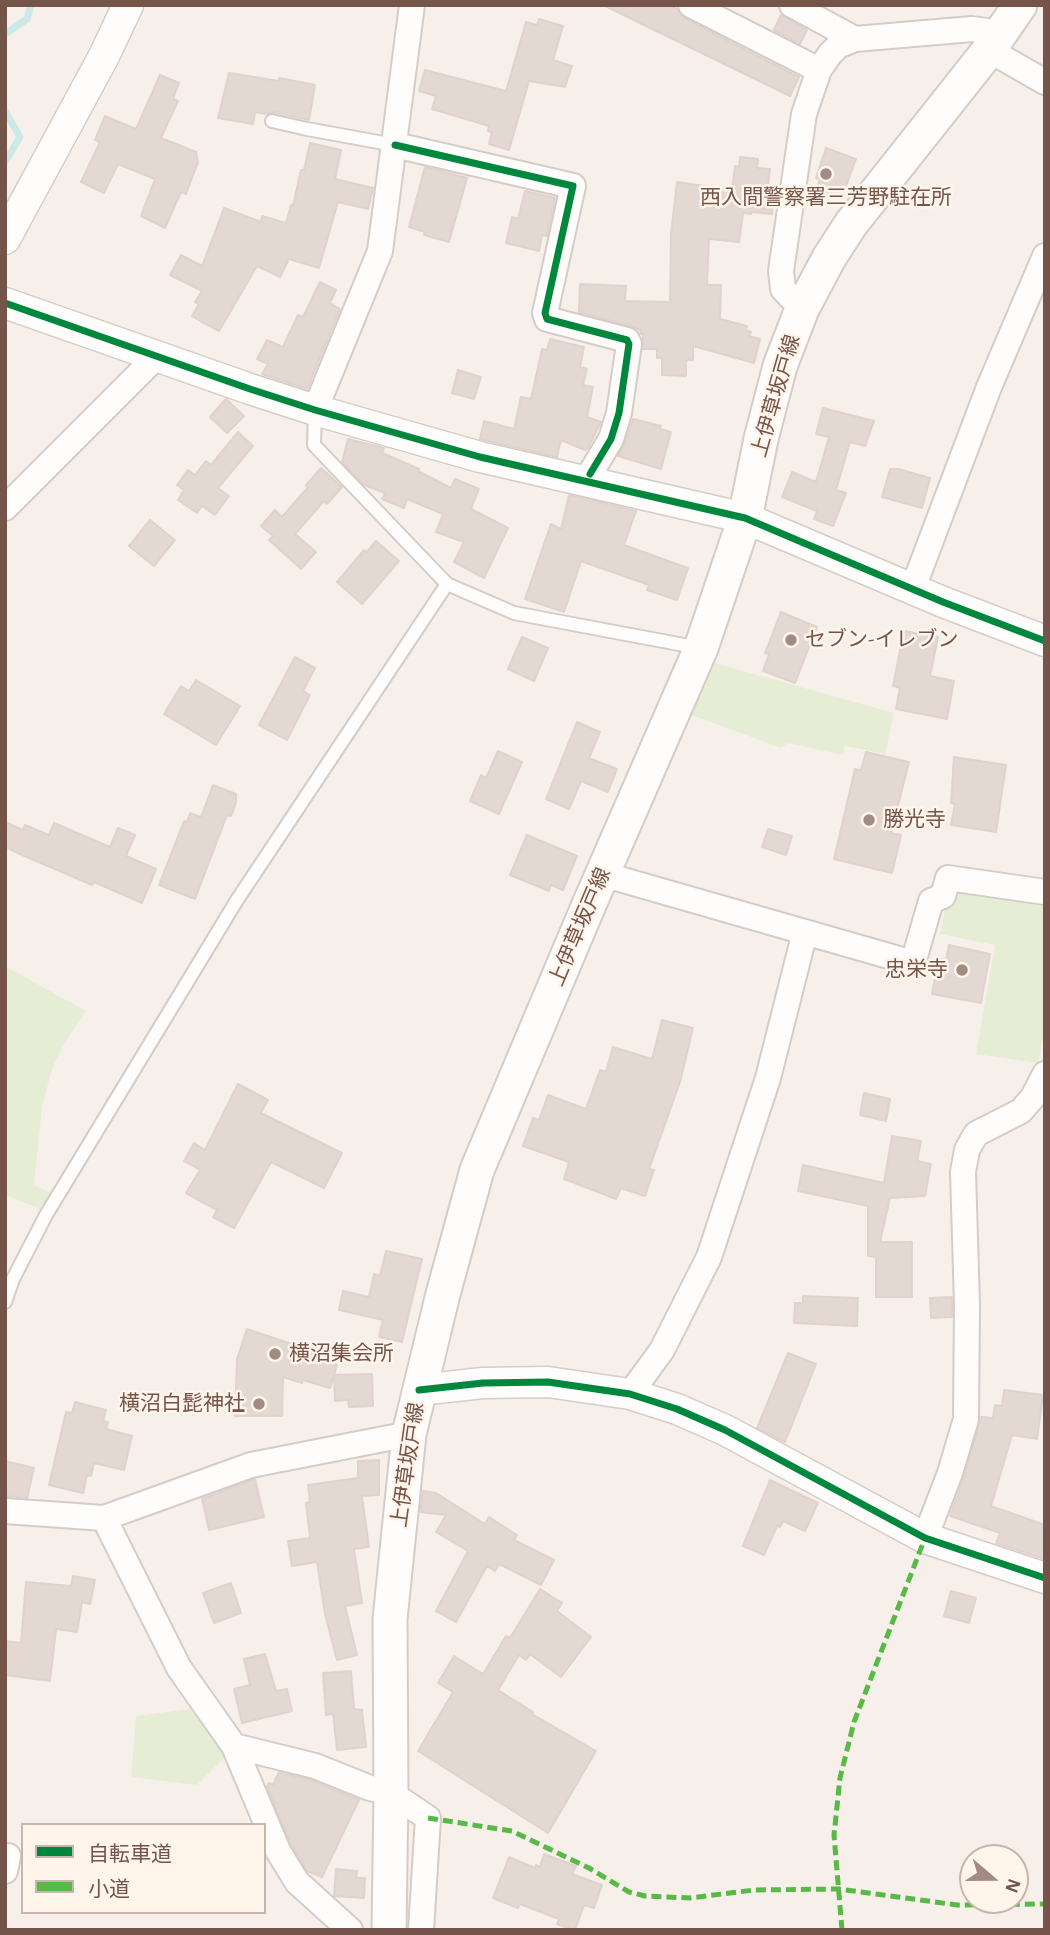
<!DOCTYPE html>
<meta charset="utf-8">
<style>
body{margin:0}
#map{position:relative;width:1050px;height:1935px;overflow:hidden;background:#f7f0ea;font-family:"Alegreya Sans","Noto Sans JP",sans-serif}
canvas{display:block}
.frame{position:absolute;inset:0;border:7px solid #75544a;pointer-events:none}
.legend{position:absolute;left:21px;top:1823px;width:245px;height:91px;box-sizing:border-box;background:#fff5eb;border:2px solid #c8b5ab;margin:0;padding:9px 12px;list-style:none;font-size:21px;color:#75544a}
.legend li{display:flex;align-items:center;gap:14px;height:35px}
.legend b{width:35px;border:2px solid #c8b5ab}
.north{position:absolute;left:959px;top:1844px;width:70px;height:70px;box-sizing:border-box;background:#fff5eb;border:2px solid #c8b5ab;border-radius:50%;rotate:110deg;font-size:19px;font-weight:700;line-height:28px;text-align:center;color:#75544a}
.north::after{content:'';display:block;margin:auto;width:24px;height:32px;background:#a28b82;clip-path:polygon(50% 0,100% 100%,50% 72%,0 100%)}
</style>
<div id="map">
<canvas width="1050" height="1935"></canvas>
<div class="frame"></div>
<ul class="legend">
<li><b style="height:9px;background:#00873e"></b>自転車道</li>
<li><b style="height:9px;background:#58b947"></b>小道</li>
</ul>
<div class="north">N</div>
</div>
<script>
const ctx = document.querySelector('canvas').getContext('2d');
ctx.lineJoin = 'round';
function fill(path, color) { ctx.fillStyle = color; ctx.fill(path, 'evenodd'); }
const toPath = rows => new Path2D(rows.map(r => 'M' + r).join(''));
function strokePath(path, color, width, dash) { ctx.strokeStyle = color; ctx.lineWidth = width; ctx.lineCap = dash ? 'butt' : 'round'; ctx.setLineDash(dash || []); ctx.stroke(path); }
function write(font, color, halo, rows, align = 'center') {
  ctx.font = font + ' "Alegreya Sans","Noto Sans JP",sans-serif'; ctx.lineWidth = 5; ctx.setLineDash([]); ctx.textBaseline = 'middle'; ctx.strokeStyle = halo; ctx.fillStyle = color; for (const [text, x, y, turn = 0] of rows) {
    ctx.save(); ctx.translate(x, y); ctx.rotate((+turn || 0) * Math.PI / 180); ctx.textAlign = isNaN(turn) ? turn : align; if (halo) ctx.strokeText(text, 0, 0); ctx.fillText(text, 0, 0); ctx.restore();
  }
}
fill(toPath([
 [711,662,894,713,885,754,845,746,843,755,788,743,781,748,692,715,690,712],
 [950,886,1045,897,1045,1027,1038,1063,976,1054,995,945,940,934],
 [5,966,86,1011,65,1042,52,1069,42,1107,34,1185,53,1194,45,1211,5,1195],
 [198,1708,228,1754,197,1785,131,1777,136,1716]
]), '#e6edd5');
strokePath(toPath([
 [5,34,27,19,31,5],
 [5,111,20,137,5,162]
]), '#cce8e7', 7);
const building = toPath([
 [603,5,669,5,677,9,684,18,799,77,790,96,603,5],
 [781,15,807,30,800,44,774,30,781,15],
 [539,19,563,26,553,60,572,66,565,87,529,81,509,150,489,144,492,132,488,131,489,126,432,109,436,96,419,91,425,70,506,91,526,22,537,25,539,19],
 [229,73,279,81,279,78,315,85,309,120,274,112,267,114,255,112,253,124,218,118,229,73],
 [160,75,179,83,173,99,178,101,161,138,196,152,198,162,186,194,181,192,165,228,141,216,155,179,118,164,104,193,81,182,100,142,95,140,105,116,136,129,160,75],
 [310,143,341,150,335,179,373,188,368,209,338,202,319,268,289,259,280,277,257,266,219,331,202,322,192,316,199,304,195,302,202,291,170,275,181,255,202,266,224,208,261,222,262,216,286,223,291,205,293,206,301,170,304,170,310,143],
 [826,148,856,159,845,189,842,188,839,197,817,189,820,179,816,178,826,148],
 [740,157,758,159,757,168,770,169,768,186,775,186,772,214,751,212,751,214,743,213,739,242,709,239,707,285,721,285,720,319,747,326,746,330,751,332,749,336,760,339,754,363,693,346,693,360,686,360,686,376,662,375,662,358,657,358,657,349,643,349,643,334,641,334,640,330,631,326,579,312,580,284,626,286,625,301,670,302,671,234,677,182,732,190,735,166,739,167,740,157],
 [425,167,467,178,449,242,424,235,425,232,409,227,425,167],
 [525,191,555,198,547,236,542,235,539,251,506,243,512,217,518,219,525,191],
 [320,282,336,290,330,303,340,309,307,389,262,374,268,364,257,359,267,340,283,347,298,315,303,317,320,282],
 [550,339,584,347,580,367,587,369,583,385,593,387,587,417,601,422,588,448,585,450,561,440,557,457,480,439,484,421,514,429,521,397,531,399,542,349,547,350,550,339],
 [458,370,481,377,474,399,452,393,458,370],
 [226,399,244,416,227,433,210,417,226,399],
 [823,408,874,421,865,446,850,442,836,490,846,493,833,526,814,519,817,511,782,497,792,472,816,482,829,437,816,434,823,408],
 [633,419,661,426,660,429,671,432,661,469,618,456,625,443,633,419],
 [238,432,253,446,218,488,229,496,215,515,202,506,197,513,178,500,184,490,177,485,188,470,195,475,206,461,211,465,238,432],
 [348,439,384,448,382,453,419,469,418,471,451,488,455,479,479,489,471,509,508,528,484,578,454,562,464,542,436,532,443,514,407,499,404,508,382,499,385,493,364,485,342,462,348,439],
 [321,468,342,487,327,504,324,501,295,534,316,552,301,569,269,540,273,536,261,526,275,510,282,517,308,487,306,485,321,468],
 [890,469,898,469,930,478,922,508,882,497,890,469],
 [569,495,636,511,624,545,688,568,677,600,647,590,649,585,581,561,564,612,525,599,551,524,561,529,569,495],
 [150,520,175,540,154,566,129,546,150,520],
 [376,541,399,561,362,604,337,582,364,550,367,552,376,541],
 [781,612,817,627,795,683,763,671,769,654,765,653,781,612],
 [904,631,938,637,930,676,954,681,947,719,896,709,900,688,893,686,904,631],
 [522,637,548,648,534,681,508,669,522,637],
 [295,657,315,668,303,691,310,695,287,740,259,725,295,657],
 [196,680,240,706,216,745,164,714,181,686,189,691,196,680],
 [577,722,600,732,589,758,617,769,608,792,581,781,569,809,546,799,577,722],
 [498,751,522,762,499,814,470,801,481,775,486,778,498,751],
 [866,752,909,762,891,833,901,835,892,873,834,859,855,769,861,770,866,752],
 [954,757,1006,765,996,832,951,825,955,804,951,803,954,757],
 [213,785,236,794,236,802,231,816,227,815,195,899,159,885,184,821,187,822,190,813,201,817,213,785],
 [5,822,23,830,25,825,49,835,54,823,110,847,118,828,135,835,126,856,156,869,142,903,94,882,92,885,13,851,5,846,5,822],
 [768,829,792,836,786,855,762,847,768,829],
 [527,835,577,856,563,890,551,885,549,891,510,875,527,835],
 [949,945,990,954,981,1003,932,994,939,958,946,960,949,945],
 [662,1020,693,1028,680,1082,649,1169,654,1170,645,1196,621,1188,616,1199,564,1179,569,1162,523,1146,533,1118,539,1120,548,1095,586,1109,600,1070,606,1072,613,1047,652,1059,662,1020],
 [238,1084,268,1100,261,1113,342,1153,324,1188,271,1162,234,1228,213,1217,217,1210,186,1193,200,1170,184,1161,194,1143,205,1150,238,1084],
 [864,1093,890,1099,886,1121,860,1115,864,1093],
 [892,1136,921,1141,917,1161,931,1164,925,1196,890,1198,880,1242,912,1242,912,1297,876,1297,876,1257,868,1256,868,1206,798,1191,803,1165,884,1183,892,1136],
 [386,1251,422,1259,402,1342,379,1337,383,1320,339,1310,343,1291,369,1297,374,1274,380,1276,386,1251],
 [803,1296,858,1298,857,1326,794,1323,795,1303,803,1303,803,1296],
 [952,1297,952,1317,931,1318,930,1298,952,1297],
 [247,1329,313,1351,311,1357,337,1365,334,1375,372,1374,373,1406,349,1407,348,1400,335,1401,334,1376,330,1388,303,1380,302,1383,283,1377,282,1416,235,1416,237,1359,247,1329],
 [788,1353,816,1364,785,1442,757,1428,788,1353],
 [1004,1390,1043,1395,1037,1439,1012,1435,991,1506,1045,1525,1045,1559,996,1543,1000,1533,950,1516,964,1477,981,1417,993,1418,995,1405,1002,1406,1004,1390],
 [75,1402,106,1410,103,1421,108,1422,106,1429,132,1436,124,1470,94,1463,91,1476,87,1475,83,1493,49,1485,66,1412,72,1413,75,1402],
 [379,1460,379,1495,362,1496,369,1547,354,1549,362,1603,345,1606,357,1655,337,1660,325,1614,317,1562,292,1566,288,1541,310,1538,306,1503,310,1502,308,1485,358,1478,358,1461,379,1460],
 [5,1461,34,1468,27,1498,5,1496,5,1461],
 [255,1479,264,1517,209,1530,202,1499,255,1479],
 [770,1480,818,1503,805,1531,783,1521,780,1527,777,1526,764,1555,743,1546,770,1480],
 [423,1491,436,1493,485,1524,489,1517,517,1535,514,1540,554,1560,541,1585,499,1564,495,1571,487,1566,456,1622,436,1611,468,1551,436,1532,446,1515,420,1512,423,1491],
 [73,1576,95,1580,90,1604,82,1602,77,1632,56,1629,50,1681,5,1675,5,1641,21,1643,26,1582,71,1586,73,1576],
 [231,1583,241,1613,214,1623,203,1593,231,1583],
 [540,1589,562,1603,557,1611,591,1637,561,1677,530,1654,526,1660,519,1655,498,1690,533,1712,532,1714,596,1751,548,1833,418,1751,453,1692,438,1683,454,1656,483,1674,506,1636,510,1638,540,1589],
 [951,1591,976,1598,969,1623,944,1616,951,1591],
 [265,1654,276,1691,287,1689,292,1711,242,1723,234,1689,250,1685,244,1659,265,1654],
 [351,1671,354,1709,362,1710,366,1747,337,1750,333,1714,326,1715,323,1673,351,1671],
 [279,1772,310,1780,359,1800,322,1877,307,1871,291,1844,267,1787,269,1783,273,1785,279,1772],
 [544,1854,576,1866,572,1874,602,1885,594,1908,584,1905,575,1930,557,1924,559,1919,520,1904,518,1908,493,1898,509,1857,535,1868,536,1865,540,1867,544,1854],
 [336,1869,357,1871,356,1878,365,1878,364,1898,334,1896,336,1869]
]);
fill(building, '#e3d8d2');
strokePath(building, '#e0d2cc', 2);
const service = toPath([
 [272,121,307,129,395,145],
 [315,411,314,445,447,584,514,613,700,648],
 [5,1302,13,1279,46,1215,237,900,447,584]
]);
const minor = toPath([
 [691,5,819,70],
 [792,5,855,39],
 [989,50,1045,82],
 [395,145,573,186,545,313,547,319,627,340,629,344,619,413,611,439,590,474],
 [802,309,783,289,781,271,804,114,819,70,830,54,838,46,855,39,972,29,1001,33],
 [315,410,380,251,412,5],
 [5,508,157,356],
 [913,588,989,387,1045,256],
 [602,874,913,963,931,901,943,896,948,878,1045,892],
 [630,1394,662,1350,709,1257,768,1078,805,932],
 [5,1511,104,1518,251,1465,409,1434],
 [104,1518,179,1668,234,1746,278,1851,297,1882,350,1930],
 [925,1538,950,1473,966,1419,967,1305,963,1172,967,1150,976,1134,1021,1111,1033,1097,1045,1074],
 [234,1746,315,1766,370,1788,391,1793,428,1818,421,1930],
 [5,1856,8,1856,5,1871]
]);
const tertiary = toPath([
 [5,239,104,56,128,5],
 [5,303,250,389,315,410,480,457,745,518,943,602,1045,641],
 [419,1390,483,1383,548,1382,630,1394,677,1409,725,1430,925,1538,1045,1578]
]);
const secondary = toPath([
 [389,1930,391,1793,390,1619,409,1434,443,1294,477,1170,588,907,701,648,745,518,761,439,780,366,802,309,829,258,851,224,989,50,1020,5]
]);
strokePath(service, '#d6ccc7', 16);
strokePath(minor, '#d6ccc7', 28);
strokePath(tertiary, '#d6ccc7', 33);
strokePath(secondary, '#d6ccc6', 37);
strokePath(service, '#fefdfc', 12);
strokePath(minor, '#fefdfc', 24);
strokePath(tertiary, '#fefdfc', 30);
strokePath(secondary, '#fefdfc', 33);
strokePath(toPath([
 [428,1818,512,1831,589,1868,629,1892,645,1896,690,1898,754,1890,839,1889,957,1905,1045,1904],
 [842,1930,834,1835,840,1778,854,1722,925,1538]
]), '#58b947', 5, [10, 5]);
strokePath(toPath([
 [395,145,573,186,545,313,547,319,627,340,629,344,619,413,611,439,590,474],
 [5,303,250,389,315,410,480,457,745,518,943,602,1045,641],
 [419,1390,483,1383,548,1382,630,1394,677,1409,725,1430,925,1538,1045,1578]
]), '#00873e', 7);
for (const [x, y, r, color] of [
 [826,174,7,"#a28b82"],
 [791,640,7,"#a28b82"],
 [869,820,7,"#a28b82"],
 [962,970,7,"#a28b82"],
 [275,1354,7,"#a28b82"],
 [259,1404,7,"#a28b82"]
]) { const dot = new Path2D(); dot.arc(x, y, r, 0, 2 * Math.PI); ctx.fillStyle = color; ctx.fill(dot); strokePath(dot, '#fff5eb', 2.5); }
write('21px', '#75544a', '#fff5eb', [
 ["西入間警察署三芳野駐在所",826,198,"center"],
 ["セブン-イレブン",805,640],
 ["勝光寺",883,820],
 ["忠栄寺",948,970,"right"],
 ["横沼集会所",289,1354],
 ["横沼白髭神社",245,1404,"right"]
], 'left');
write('21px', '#75544a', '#fff5eb', [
 ["上伊草坂戸線",776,396,-74],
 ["上伊草坂戸線",580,927,-67],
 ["上伊草坂戸線",408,1465,-82]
]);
</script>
